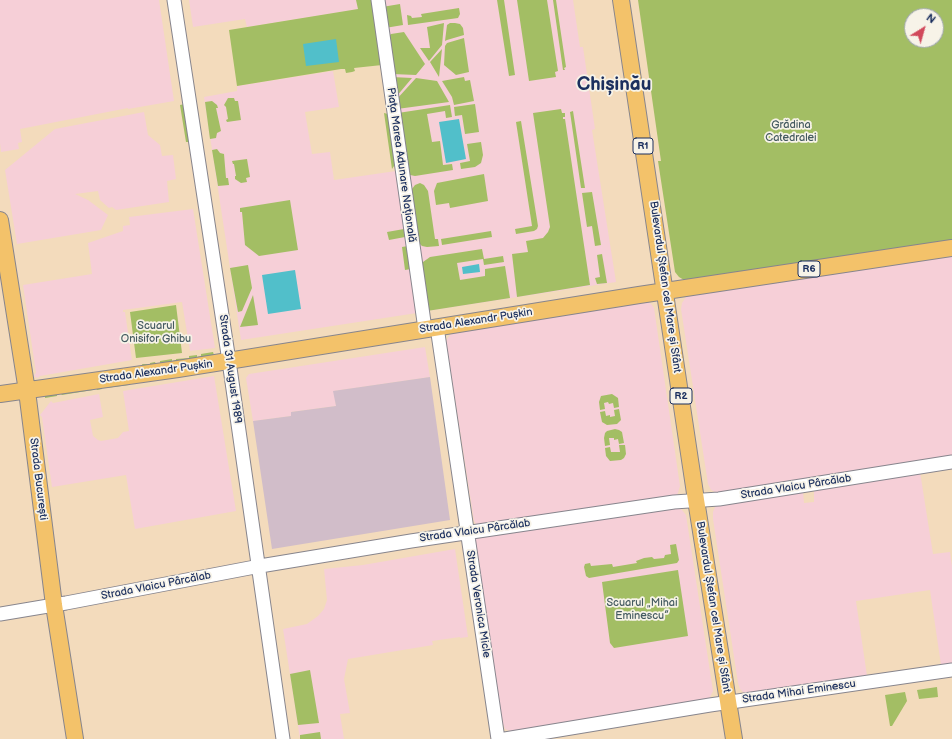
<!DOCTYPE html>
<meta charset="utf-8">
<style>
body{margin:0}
#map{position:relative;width:952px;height:739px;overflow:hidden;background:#f3dbbc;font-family:"Balsamiq Sans",sans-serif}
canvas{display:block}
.north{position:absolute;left:904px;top:8px;width:40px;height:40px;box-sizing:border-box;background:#f7f3e8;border:1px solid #9fa5b1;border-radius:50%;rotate:37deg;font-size:11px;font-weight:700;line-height:16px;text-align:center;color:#1b2f5e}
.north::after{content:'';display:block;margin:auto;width:14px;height:18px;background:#d1495b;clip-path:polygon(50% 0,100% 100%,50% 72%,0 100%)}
</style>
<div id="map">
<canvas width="952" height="739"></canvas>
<div class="north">N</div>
</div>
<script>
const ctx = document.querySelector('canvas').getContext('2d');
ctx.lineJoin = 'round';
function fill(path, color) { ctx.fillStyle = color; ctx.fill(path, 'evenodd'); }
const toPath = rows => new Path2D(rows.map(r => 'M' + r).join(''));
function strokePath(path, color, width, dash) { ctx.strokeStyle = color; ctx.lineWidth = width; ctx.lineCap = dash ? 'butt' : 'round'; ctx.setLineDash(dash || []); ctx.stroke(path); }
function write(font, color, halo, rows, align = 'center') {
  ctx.font = font + ' "Balsamiq Sans",sans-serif'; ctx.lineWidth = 3.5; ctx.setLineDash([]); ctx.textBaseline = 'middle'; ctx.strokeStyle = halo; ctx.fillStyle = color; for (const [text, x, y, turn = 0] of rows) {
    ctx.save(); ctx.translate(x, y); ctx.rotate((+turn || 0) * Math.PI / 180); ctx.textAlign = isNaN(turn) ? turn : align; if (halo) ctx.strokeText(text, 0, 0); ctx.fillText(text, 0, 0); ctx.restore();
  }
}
fill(toPath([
 [0,0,159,0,174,101,128,109,128,108,20,129,22,142,18,143,19,149,1,152,0,143],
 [189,0,373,0,374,7,247,27,245,19,193,27],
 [381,0,573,0,580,47,583,47,595,129,592,130,616,282,427,311],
 [333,71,339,107,305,112,312,154,330,152,334,180,396,171,417,313,241,340,204,97,237,91,237,86],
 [144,112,148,135,160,145,162,156,173,155,176,179,167,181,169,202,116,210,112,207,109,208,100,200,98,191,75,194,88,200,108,215,101,230,17,244,5,170,55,129],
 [193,209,215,348,190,351,182,302,123,310,123,312,125,312,132,360,40,376,38,378,35,377,34,375,36,373,23,285,92,274,88,243,123,231,123,226,130,225,129,217],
 [952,253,952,458,719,494,711,490,708,484,681,309,682,303,686,297,690,295],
 [646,301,651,304,654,308,680,486,678,493,676,496,477,526,474,521,446,341,450,335,453,332],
 [425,347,430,377,334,391,336,406,291,412,291,416,253,421,246,378,249,374],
 [214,376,236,511,135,529,126,475,52,487,42,417,40,415,51,401,53,403,99,394,103,417,90,420,93,436,98,440,101,441,118,438,123,432,129,431,123,391],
 [920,472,933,554,950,552,952,566,952,663,941,665,930,590,856,601,867,676,746,694,744,693,740,689,738,683,713,519,713,512,715,507,719,504,803,492,804,503,814,502,814,490],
 [677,507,682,510,686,515,713,691,709,699,512,732,505,729,503,724,474,543,475,539,477,538],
 [455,549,468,637,460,638,460,637,432,641,433,645,348,659,344,679,350,713,340,714,344,739,300,739,283,629,307,624,318,616,324,609,327,600,324,569,363,565]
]), '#f6cfd7');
fill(toPath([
 [430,377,450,520,272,549,253,421,291,416,291,412,336,406,333,391]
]), '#d1bdc9');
fill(toPath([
 [356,0,373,0,382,65,354,68,355,71,352,72,346,73,345,69,341,69,237,86,229,30,358,9],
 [497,0,504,0,515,75,509,76],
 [517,0,547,0,558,71,555,72,556,77,529,81],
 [553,0,556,0,566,67,564,68,565,70,563,70],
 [638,0,952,0,952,241,684,280,679,277,675,272,658,161,661,161],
 [912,16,936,16,936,40,912,40],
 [400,4,403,25,385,28,382,7],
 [459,8,460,14,458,18,408,25,407,15,411,16,412,18,422,17,421,14],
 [444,23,442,45,429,61,420,48,430,48,427,27],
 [450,23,455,23,460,24,463,28,464,35,447,40,445,41,447,25],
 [404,32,425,64,416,75,392,74,389,36,391,34],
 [464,38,469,72,456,75,444,65,445,46,447,43],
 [442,49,439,77,430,62],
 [392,77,412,78,396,97],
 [464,77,465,81,470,80,474,101,454,105,452,97,442,81],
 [416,78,437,81,449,102,397,109,396,100],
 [228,98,234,98,235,101,238,101,241,120,227,122,226,120,228,119,226,107,224,105],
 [212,101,217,105,218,108,216,108,221,131,217,133,216,138,210,139,205,102],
 [185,104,191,142,186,142,180,105],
 [475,104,479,132,465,134,462,115,455,116,454,107],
 [450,105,452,117,446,118,445,111,427,114,432,142,440,141,443,165,452,164,453,170,415,176,410,175,408,171,398,113],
 [561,109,562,113,565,113,565,117,563,117,563,119,565,119,590,285,517,297,512,254,528,252,526,241,543,238,548,232,550,227,533,113],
 [573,111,585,188,581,188,570,112],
 [384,113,388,114,396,163,392,169],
 [521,121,538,226,537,229,534,231,516,234,515,229,532,226,516,122],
 [481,142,483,155,481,163,475,167,461,169,460,163,470,161,467,144],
 [217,149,220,153,224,154,226,178,228,178,229,185,218,186,212,150],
 [247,159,250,177,246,178,247,182,241,183,235,179,235,176,236,176,234,164,233,164,232,161],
 [484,174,488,201,450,208,449,203,436,205,434,191,437,183],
 [420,183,424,185,428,191,435,239,438,239,439,246,427,247,422,246,419,243,412,189,415,185],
 [592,192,601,245,595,246,592,226,587,227,582,193],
 [290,200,298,250,259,256,245,245,242,212,240,212,240,208],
 [404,229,405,237,389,240,387,232],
 [491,231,492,237,442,245,441,239],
 [408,246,411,269,405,270,402,247],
 [482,249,484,259,503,256,504,262,484,265,483,259,457,263,460,280,485,276,485,269,505,266,510,298,427,311,421,265,423,262,430,257],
 [602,254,607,283,597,284,595,278,600,277,597,255],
 [248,265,252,288,242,311,238,312,230,268],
 [253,295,258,325,240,327],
 [176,305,182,353,136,358,130,312],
 [213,352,214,355,143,367,142,364,150,364,150,363,155,362,156,364,160,363,160,361,172,359,172,361,176,360,176,359,189,358,189,356,197,355,197,357,201,356,201,354],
 [129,381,129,385,106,388,106,387,102,387,102,389,97,390,96,388,93,389,93,390,62,395,61,394,57,394,57,396,45,398,45,395],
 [612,394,618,398,619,407,614,408,613,403,609,404,608,402,604,403,605,409,600,410,599,402,601,396],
 [619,409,621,420,617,424,607,425,602,422,600,412,605,411,606,416,610,415,610,417,615,416,614,410],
 [615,429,619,430,622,432,624,443,619,444,618,439,614,440,614,438,609,438,610,445,605,446,604,438,605,433,607,431],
 [619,445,625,445,626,454,624,458,621,460,610,461,606,456,605,448,610,447,611,452,620,452],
 [676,544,679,560,677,563,589,578,586,576,584,567,585,564,590,563,591,566,612,564,613,567,637,563,636,561,644,558,652,557,654,559,664,558,665,555,671,554,670,545],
 [678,570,688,636,614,648,610,643,602,582],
 [310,670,319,723,298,725,290,674],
 [937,687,938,697,919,699,917,690],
 [905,692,907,701,892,726,890,726,885,695],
 [320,732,321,739,300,739,300,735]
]), '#a3be64');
fill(toPath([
 [336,39,339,62,306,66,303,44],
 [459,119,466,159,446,163,439,122],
 [479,264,480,272,463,274,462,267],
 [295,270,301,309,268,314,262,275]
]), '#51bfca');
const minor = toPath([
 [174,0,229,361,283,739],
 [378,0,425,329],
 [437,327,498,739],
 [0,614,66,603,260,566,411,541,674,502,719,499,952,462],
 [505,739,710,705,952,670]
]);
const major = toPath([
 [621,0,696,500,734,739],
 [0,220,27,391,54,605,75,739],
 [0,394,178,369,639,295,952,248]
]);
strokePath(minor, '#87858d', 15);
strokePath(major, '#87858d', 18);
strokePath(minor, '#fff', 13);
strokePath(major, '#f3c26a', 16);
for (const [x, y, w] of [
 [643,146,20],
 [809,269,22],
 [681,396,22]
]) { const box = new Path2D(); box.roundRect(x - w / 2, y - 8, w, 16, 3); ctx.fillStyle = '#f7f3e8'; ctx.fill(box); strokePath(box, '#1b2f5e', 1); }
write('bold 10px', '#1b2f5e', null, [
 ["R1",643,146],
 ["R6",809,269],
 ["R2",681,396]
]);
write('11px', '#445a60', '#f7f3e8', [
 ["Grădina",791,125],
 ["Catedralei",791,138],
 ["Scuarul",156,326],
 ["Onisifor Ghibu",156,339],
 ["Scuarul „Mihai",642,603],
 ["Eminescu”",642,616]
]);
write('11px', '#1b2f5e', '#f7f3e8', [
 ["Piața Marea Adunare Națională",401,165,82],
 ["Bulevardul Ștefan cel Mare și Sfânt",665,287,82],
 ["Strada Alexandr Pușkin",476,321,-9],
 ["Strada 31 August 1989",230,369,82],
 ["Strada Alexandr Pușkin",156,372,-8],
 ["Strada București",38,479,83],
 ["Strada Vlaicu Pârcălab",796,487,-9],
 ["Strada Vlaicu Pârcălab",475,531,-8],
 ["Strada Vlaicu Pârcălab",156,586,-11],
 ["Strada Veronica Micle",478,604,81],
 ["Bulevardul Ștefan cel Mare și Sfânt",713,607,81],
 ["Strada Mihai Eminescu",799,692,-8]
]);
write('bold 19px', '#1b2f5e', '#f7f3e8', [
 ["Chișinău",614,85]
]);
</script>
